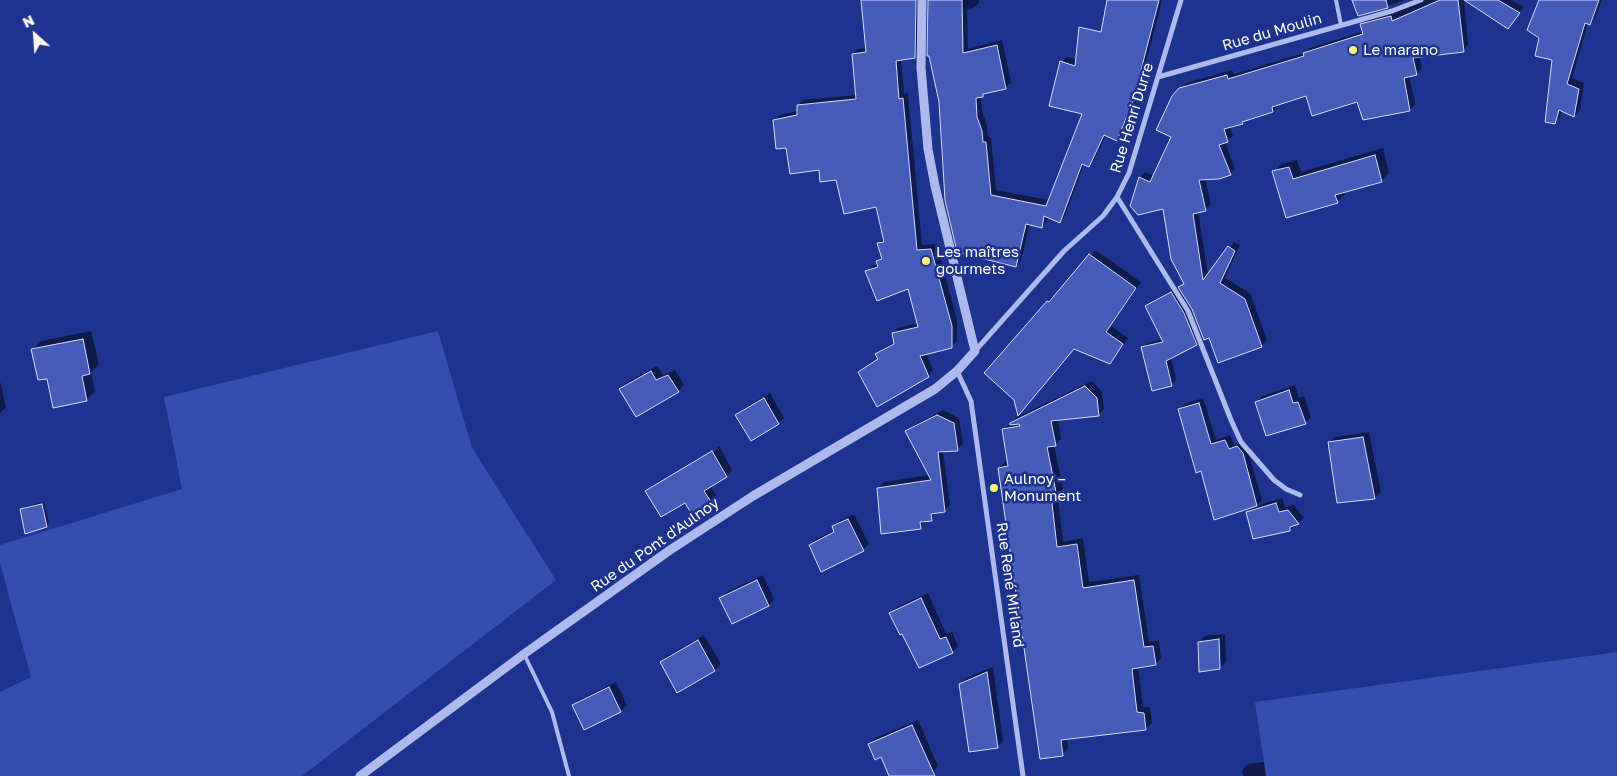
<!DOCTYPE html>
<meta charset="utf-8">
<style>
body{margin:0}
#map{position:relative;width:1617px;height:776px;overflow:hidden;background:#1e3390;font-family:"Golos Text",sans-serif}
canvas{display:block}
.north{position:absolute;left:10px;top:10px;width:50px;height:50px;-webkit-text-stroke:4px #1e3390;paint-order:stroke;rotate:334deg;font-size:14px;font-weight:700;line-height:20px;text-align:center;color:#fff}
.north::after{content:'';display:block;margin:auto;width:18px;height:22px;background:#fff;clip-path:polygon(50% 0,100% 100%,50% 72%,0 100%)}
</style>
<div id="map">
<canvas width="1617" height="776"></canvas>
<div class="north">N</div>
</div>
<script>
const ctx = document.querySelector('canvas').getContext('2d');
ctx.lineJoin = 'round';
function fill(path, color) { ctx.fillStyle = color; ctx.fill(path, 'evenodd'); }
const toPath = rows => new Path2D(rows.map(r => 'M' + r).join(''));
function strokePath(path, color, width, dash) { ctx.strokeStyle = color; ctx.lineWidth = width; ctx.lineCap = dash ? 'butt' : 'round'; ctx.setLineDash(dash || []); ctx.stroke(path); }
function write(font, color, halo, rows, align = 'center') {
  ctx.font = font + ' "Golos Text",sans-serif'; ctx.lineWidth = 5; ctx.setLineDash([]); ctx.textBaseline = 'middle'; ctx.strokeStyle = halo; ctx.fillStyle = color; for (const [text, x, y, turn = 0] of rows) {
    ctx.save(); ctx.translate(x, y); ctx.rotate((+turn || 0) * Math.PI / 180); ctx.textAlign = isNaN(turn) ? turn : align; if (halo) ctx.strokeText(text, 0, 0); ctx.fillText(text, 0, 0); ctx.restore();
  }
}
fill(toPath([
 [438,331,472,448,556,580,302,776,0,776,0,692,31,677,0,563,0,545,182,489,164,397],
 [1617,652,1617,776,1266,776,1255,702]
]), '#354daf');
fill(toPath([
 [864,0,921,0,920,51,914,57,901,59,904,94,908,93,922,245,937,244,957,320,957,341,951,346,926,353,933,370,928,376,859,372,878,358,877,354,882,349,895,342,893,333,898,328,918,323,908,287,866,272,872,266,878,264,878,261,883,256,878,244,884,238,877,206,787,146,774,120,780,115,798,111,798,105,804,100,857,95,853,54,858,49,867,48],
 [929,0,979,0,979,3,973,8,967,9,968,49,1002,40,1011,82,1005,88,987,92,981,96,982,111,987,125,988,137,991,137,996,190,1049,200,1084,113,1062,62,1067,57,1086,62,1088,89,1112,0,1162,0,1134,110,1131,114,1122,134,1117,139,1106,135,1094,160,1089,165,1084,164,1065,216,1060,221,1048,216,1047,221,1041,227,1030,223,1021,261,1016,266,940,101],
 [1354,0,1405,0,1358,15],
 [1426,0,1464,0,1468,45,1463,51,1419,56,1422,68,1417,74,1409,75,1415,104,1410,110,1358,100,1306,95,1278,104,1278,105,1273,111,1246,119,1242,123,1230,126,1233,136,1225,142,1235,169,1230,174,1205,178,1211,204,1205,210,1198,211,1208,275,1234,242,1240,245,1225,278,1250,293,1267,340,1262,346,1219,362,1210,336,1180,288,1185,283,1164,208,1131,206,1140,177,1145,172,1154,176,1173,137,1173,97,1186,83,1232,70,1234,74,1304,53,1310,48,1364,31,1362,25,1367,19,1400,10],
 [1466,0,1512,0,1524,7,1508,28],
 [1540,0,1602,0,1595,17,1590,23,1588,23,1572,78,1584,83,1580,110,1574,116,1562,111,1560,117,1554,123,1553,59,1541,37],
 [1383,148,1389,173,1381,181,1344,192,1345,194,1337,202,1274,172,1281,164,1297,160,1301,172],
 [1095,250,1141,282,1111,326,1128,338,1110,362,1048,301,1053,296,1054,297],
 [1176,288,1201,339,1196,344,1171,357,1176,380,1172,384,1153,389,1142,348,1147,343,1163,339,1146,307,1151,302],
 [91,331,99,364,91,372,95,391,86,400,48,377,32,350,41,341],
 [657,366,663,375,675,370,684,385,678,391,620,389,626,383],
 [0,381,6,407,0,413],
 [1092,381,1102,392,1104,409,1098,415,1058,419,1061,439,1054,445,1064,494,1058,500,1063,542,1083,538,1089,582,1139,575,1149,642,1159,640,1161,658,1155,664,1138,667,1143,707,1150,707,1152,723,1145,729,1067,738,1068,748,1062,754,999,468,1005,462,1009,461,1003,430,1010,424,1017,417],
 [1295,385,1299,398,1304,396,1311,417,1305,423,1256,402,1262,396],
 [770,393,784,418,778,423,737,415,743,409],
 [1203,398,1216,440,1230,435,1234,445,1243,442,1247,448,1262,500,1256,506,1282,498,1285,507,1294,505,1304,518,1290,530,1247,513,1254,506,1202,470,1180,409,1185,404],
 [943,410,959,418,963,444,957,449,943,451,950,505,944,511,936,512,931,519,926,520,920,528,878,488,884,482,930,475,907,432,913,426],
 [1369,432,1381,492,1375,498,1338,502,1329,443,1335,437],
 [719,446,732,470,726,476,710,486,718,498,712,504,685,501,647,492,652,487,652,489,718,449,717,447],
 [44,502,49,523,47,526,21,510,24,507],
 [854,514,869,544,863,550,810,545,816,539,835,530,833,527,839,521],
 [763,575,774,599,769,605,733,622,721,598,727,592],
 [928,593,946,634,952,632,958,646,952,652,891,613,897,607],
 [1225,634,1226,662,1220,668,1199,642,1205,636],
 [704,635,721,664,715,670,677,691,661,662,667,656],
 [993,667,1003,741,997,747,960,684,966,678],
 [616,682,627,705,621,711,585,729,573,706,579,700],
 [918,720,938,766,933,772,922,776,891,776,882,755,869,744,875,738],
 [1264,762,1266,776,1243,776,1242,770,1248,764]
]), '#0007');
const building = toPath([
 [861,0,916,0,915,58,896,61,899,99,903,98,917,250,931,249,952,326,952,348,920,356,929,377,877,407,858,372,878,359,875,354,894,344,892,333,918,327,908,289,877,301,865,271,878,267,876,261,882,259,877,243,884,242,876,207,844,214,836,180,820,182,819,170,790,174,786,148,776,149,773,120,797,115,797,105,856,99,852,54,866,52,861,0],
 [928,0,962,0,963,53,997,45,1006,89,983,94,983,97,976,98,977,117,982,131,983,142,986,142,991,195,1046,206,1082,114,1049,106,1060,61,1075,66,1079,27,1101,32,1107,0,1159,0,1129,117,1127,116,1117,141,1104,135,1089,167,1082,164,1060,223,1044,216,1042,228,1026,224,1016,267,957,252,945,200,939,102,929,56,927,56,928,0],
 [1352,0,1386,0,1388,8,1358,16,1352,0],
 [1440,0,1458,0,1464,52,1413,58,1417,75,1404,78,1410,111,1363,120,1357,102,1312,116,1306,96,1272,107,1273,112,1242,122,1243,124,1224,129,1228,142,1219,145,1231,175,1219,179,1199,180,1206,211,1193,214,1203,280,1228,246,1235,251,1220,283,1245,299,1262,347,1218,363,1209,338,1204,340,1192,309,1178,287,1184,284,1171,259,1163,209,1138,215,1130,206,1139,177,1150,182,1171,137,1156,130,1172,96,1179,88,1227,75,1228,79,1304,56,1303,53,1363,34,1360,24,1391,16,1392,21,1440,0],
 [1464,0,1498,0,1520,13,1508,29,1464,0],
 [1539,0,1599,0,1590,25,1585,23,1567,84,1579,89,1574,117,1559,110,1555,124,1545,122,1552,60,1535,56,1539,38,1527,30,1539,0],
 [1375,155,1382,182,1335,195,1338,203,1286,218,1272,171,1289,167,1293,179,1375,155],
 [1089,254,1136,288,1106,332,1123,344,1110,364,1074,349,1018,416,1014,400,984,373,1047,301,1049,302,1089,254],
 [1171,292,1184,313,1197,345,1166,361,1172,386,1152,391,1141,347,1163,342,1145,306,1171,292],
 [83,339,90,374,82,376,87,401,53,408,47,379,38,380,31,349,83,339],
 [651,371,656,380,668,375,679,392,636,417,619,389,651,371],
 [1085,386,1097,398,1099,416,1051,421,1056,446,1047,447,1058,502,1052,503,1057,547,1077,544,1083,588,1134,580,1144,647,1153,646,1156,665,1132,669,1137,712,1144,713,1146,730,1061,740,1063,756,1040,759,998,468,1008,466,1002,429,1020,426,1019,424,1010,425,1010,423,1085,386],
 [1289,390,1293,403,1298,402,1306,424,1266,436,1255,402,1289,390],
 [764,398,779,424,751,441,735,415,764,398],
 [1199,403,1211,444,1225,440,1229,449,1237,446,1243,453,1257,506,1214,520,1201,471,1196,473,1178,409,1199,403],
 [937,415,954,423,958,451,938,452,945,512,931,514,932,521,920,522,921,529,881,534,877,488,931,480,905,431,937,415],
 [1363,437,1375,499,1337,503,1328,442,1363,437],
 [712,451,727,477,704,491,713,505,693,516,685,503,661,517,645,491,712,451],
 [1276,503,1279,512,1288,510,1299,524,1290,527,1290,531,1253,539,1246,512,1276,503],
 [42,504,47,527,25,534,20,509,42,504],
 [848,519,864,551,821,572,809,545,834,532,832,526,848,519],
 [757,580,769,606,732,624,719,598,757,580],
 [921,598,940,639,946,637,953,653,919,668,902,634,900,635,889,613,921,598],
 [1219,639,1220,669,1199,672,1198,642,1219,639],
 [698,640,715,671,677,693,660,662,698,640],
 [987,672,998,748,969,752,959,684,987,672],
 [609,687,621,712,584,730,572,705,609,687],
 [912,725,935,776,889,776,881,757,875,760,868,744,912,725]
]);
fill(building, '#465cb8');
strokePath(building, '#d3dbfa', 1);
strokePath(toPath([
 [1336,0,1341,25],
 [524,654,552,712,569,776]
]), '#aebaed', 4);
strokePath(toPath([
 [1158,77,1392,11,1421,0],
 [1117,197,1188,311,1231,420,1241,442,1274,480,1286,489,1300,495],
 [975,351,1064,251,1103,216,1117,197,1129,173,1181,0],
 [957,371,971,401,1023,776]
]), '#aebaed', 5);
strokePath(toPath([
 [360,776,524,654,670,550,753,496,935,389,957,371,975,351,935,186,928,149,921,68,922,0]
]), '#aebaed', 9);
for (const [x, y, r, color] of [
 [1353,50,5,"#fcf76d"],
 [926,261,5,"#fcf76d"],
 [994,488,5,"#fcf76d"]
]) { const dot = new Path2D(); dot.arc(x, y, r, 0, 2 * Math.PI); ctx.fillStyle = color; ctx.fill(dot); strokePath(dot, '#1e3390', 2); }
write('15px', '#fff', '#1e3390', [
 ["Rue du Moulin",1272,32,-16],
 ["Rue Henri Durre",1132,118,-73],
 ["Rue du Pont d'Aulnoy",655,545,-35],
 ["Rue René Mirland",1010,585,82]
]);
write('15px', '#fff', '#1e3390', [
 ["Le marano",1363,50],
 ["Les maîtres",936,252],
 ["gourmets",936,269],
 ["Aulnoy –",1004,479],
 ["Monument",1004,496]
], 'left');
</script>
